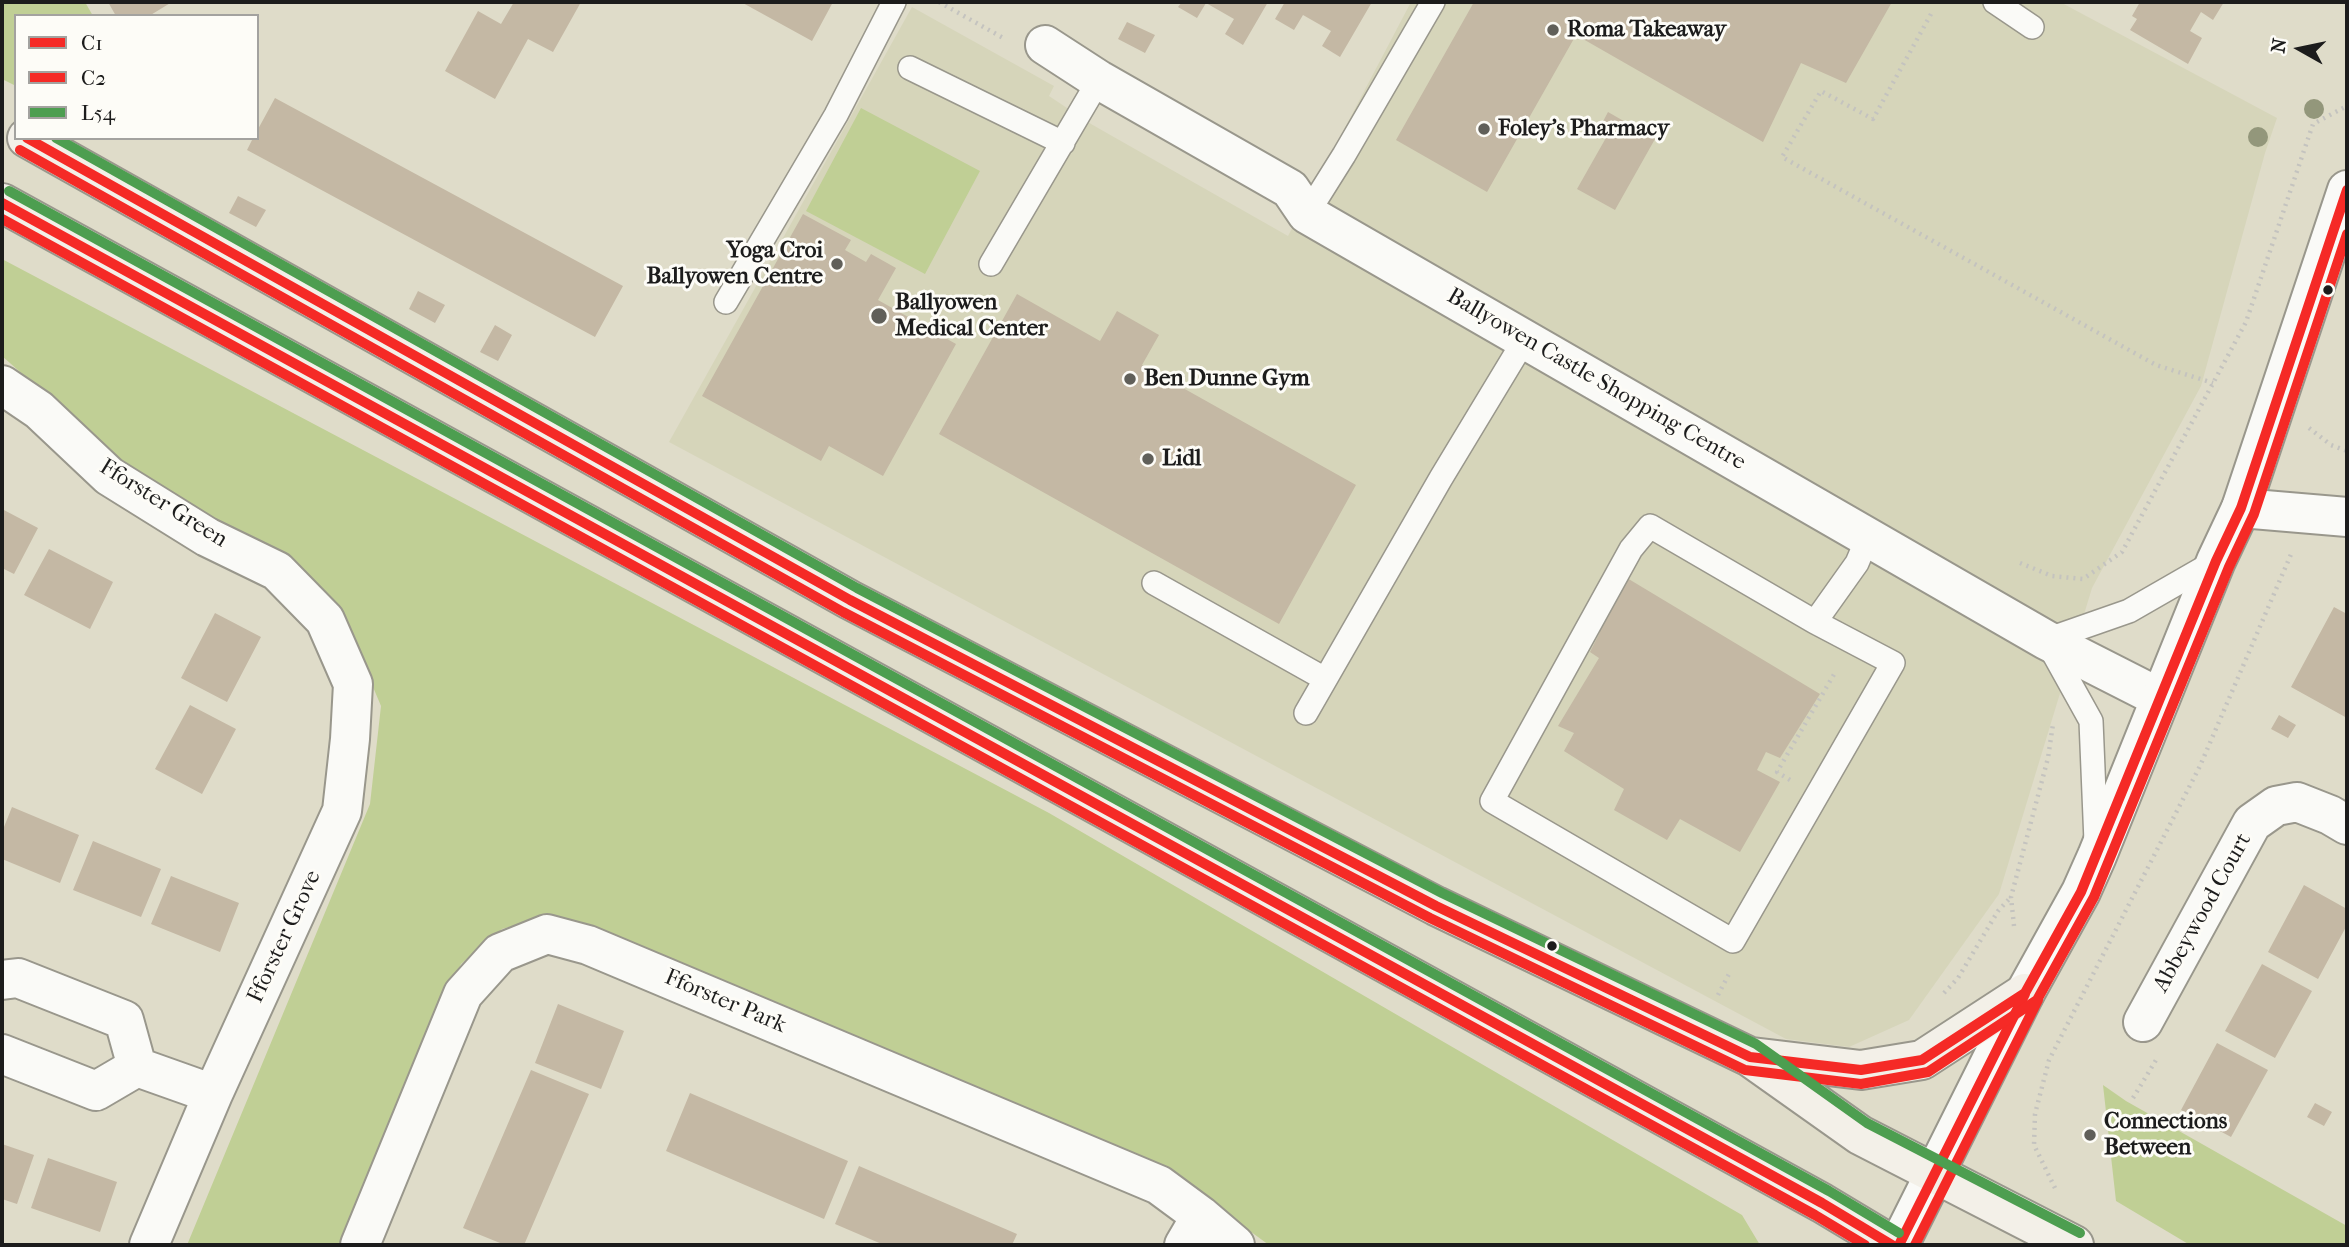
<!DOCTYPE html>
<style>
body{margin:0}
#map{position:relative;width:2349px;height:1247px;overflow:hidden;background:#dfdcc9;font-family:"IM FELL French Canon",serif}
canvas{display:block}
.frame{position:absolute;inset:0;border:4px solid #1c1c1c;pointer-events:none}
.legend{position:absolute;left:14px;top:14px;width:245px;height:126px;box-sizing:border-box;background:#fdfcf7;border:2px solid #a3a29f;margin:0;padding:9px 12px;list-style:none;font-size:21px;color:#1c1c1c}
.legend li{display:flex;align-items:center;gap:14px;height:35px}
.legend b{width:35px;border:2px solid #a3a29f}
.north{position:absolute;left:2265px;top:14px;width:70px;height:70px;-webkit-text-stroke:5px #fdfcf7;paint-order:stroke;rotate:279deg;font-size:19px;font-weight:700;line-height:28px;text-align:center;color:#1c1c1c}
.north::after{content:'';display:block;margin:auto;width:24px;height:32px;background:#1c1c1c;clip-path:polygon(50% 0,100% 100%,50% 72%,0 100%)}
</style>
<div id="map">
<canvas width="2349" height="1247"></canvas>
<div class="frame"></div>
<ul class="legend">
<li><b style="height:9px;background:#f52a26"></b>C1</li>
<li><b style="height:9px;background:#f52a26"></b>C2</li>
<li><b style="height:9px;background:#4d9e50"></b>L54</li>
</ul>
<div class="north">N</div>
</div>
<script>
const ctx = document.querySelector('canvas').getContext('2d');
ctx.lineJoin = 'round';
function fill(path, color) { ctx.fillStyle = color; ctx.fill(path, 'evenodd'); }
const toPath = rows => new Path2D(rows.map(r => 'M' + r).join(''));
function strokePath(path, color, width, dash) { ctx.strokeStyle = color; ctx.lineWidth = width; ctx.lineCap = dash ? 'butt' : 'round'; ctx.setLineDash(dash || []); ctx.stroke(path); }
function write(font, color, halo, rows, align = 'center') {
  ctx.font = font + ' "IM FELL French Canon",serif'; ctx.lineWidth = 6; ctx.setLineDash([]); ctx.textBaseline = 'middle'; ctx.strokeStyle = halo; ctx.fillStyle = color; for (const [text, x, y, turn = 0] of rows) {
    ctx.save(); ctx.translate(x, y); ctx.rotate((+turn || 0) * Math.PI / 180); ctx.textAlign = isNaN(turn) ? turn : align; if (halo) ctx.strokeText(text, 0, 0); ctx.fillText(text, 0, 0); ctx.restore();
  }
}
fill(toPath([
 [1411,2,2060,2,2277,118,2265,153,2201,386,2092,588,1999,894,1909,1020,1849,1047,1786,1039,669,442,912,7,1054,86,1049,96,1091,124,1288,236]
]), '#d6d5ba');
fill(toPath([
 [2,2,85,2,93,16,16,16,16,86,2,79],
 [861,108,980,171,925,274,806,211],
 [2,259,1049,813,1742,1215,1760,1245,1269,1245,1184,1183,544,917,502,929,461,964,342,1245,187,1245,370,804,381,706,344,618,285,554,153,488,112,458,62,409,2,356],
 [2103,1085,2126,1101,2347,1226,2347,1245,2190,1245,2116,1201]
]), '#c0cf95');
fill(toPath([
 [108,2,172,2,149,16,116,16],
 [514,2,581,2,553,52,528,39,495,99,445,71,478,11,501,24],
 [741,2,833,2,812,41],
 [1182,2,1268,2,1243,45,1225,34,1234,19,1206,3,1197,18,1178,7],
 [1285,2,1372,2,1340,57,1322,46,1331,31,1303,15,1294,30,1275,19],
 [1474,2,1892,2,1846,83,1801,63,1763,142,1576,35,1487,192,1396,140],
 [2140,2,2224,2,2213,20,2201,12,2190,31,2202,38,2188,64,2130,30,2137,19,2132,16],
 [1127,22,1155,35,1145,53,1118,39],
 [275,98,623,286,595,337,247,150,253,138,257,138,257,131],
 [1608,112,1655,139,1615,210,1577,189,1607,136,1598,131],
 [238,196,266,210,256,227,229,213],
 [803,214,851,240,845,250,866,262,871,254,896,268,878,300,956,344,883,476,829,446,821,461,702,396],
 [418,291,445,305,435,323,409,309],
 [1017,294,1100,341,1117,311,1159,335,1142,365,1356,485,1279,624,939,434],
 [495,325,512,335,498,361,480,352],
 [2,509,38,528,14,574,2,568],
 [49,549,113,582,90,629,24,595],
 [1622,575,1820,694,1780,758,1766,752,1757,770,1780,782,1740,852,1680,819,1667,840,1614,810,1624,789,1564,751,1574,733,1558,726,1599,658,1590,652,1600,632,1592,628],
 [2334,607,2347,614,2347,718,2291,687],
 [215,613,261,637,227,702,181,678],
 [190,705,236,729,202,794,155,769],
 [2279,715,2296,725,2288,738,2271,729],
 [12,807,79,835,60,883,2,859,2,832],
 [93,841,161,869,141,917,73,890],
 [171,876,239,903,220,952,151,924],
 [2304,885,2347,909,2347,925,2318,979,2268,952],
 [2262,964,2312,991,2275,1058,2225,1031],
 [558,1004,624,1031,601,1089,535,1063],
 [2217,1043,2268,1070,2231,1137,2181,1110],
 [531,1070,589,1094,524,1245,505,1245,463,1228],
 [690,1093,848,1161,824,1219,666,1151],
 [2315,1103,2332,1112,2324,1126,2307,1117],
 [2,1144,34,1155,17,1204,2,1199],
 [48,1158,117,1182,100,1232,31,1208],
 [859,1166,1017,1234,1012,1245,884,1245,835,1224]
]), '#c4b8a4');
const service = toPath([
 [1995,2,2032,27],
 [910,68,1063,143],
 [1307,214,1344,155,1433,2],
 [991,264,1099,80],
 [726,302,836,115,894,2],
 [1154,583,1325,679],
 [1815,622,1650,526,1631,549,1492,801,1733,941,1893,663,1815,622,1857,563,1868,537],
 [1306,713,1441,478,1525,339],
 [2096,842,2091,721,2046,640,2129,611,2216,561]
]);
const minor = toPath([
 [1045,45,1099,80,1290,189,1307,214,2046,640,2160,698],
 [2,385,39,410,109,476,207,537,277,571,325,620,353,684,350,739,342,811,213,1094,149,1245],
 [2241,508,2347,517],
 [2,980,18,978,124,1020,137,1067],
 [2143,1022,2252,823,2276,806,2297,802,2330,815,2347,825],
 [2,1054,96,1091,137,1067],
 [137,1067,213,1094],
 [360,1245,463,994,500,953,547,934,588,945,1159,1185,1201,1216,1235,1245],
 [1184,1245,1201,1216]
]);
const tertiary = toPath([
 [1899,1245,2025,993,2081,892,2097,856,2216,561,2241,508,2347,190]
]);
const secondary = toPath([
 [27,138,850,600,1436,906,1750,1057,1860,1135,2074,1245],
 [2,203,1822,1203,1892,1245],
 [1752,1057,1861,1070,1922,1060,2025,993]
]);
strokePath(service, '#99978c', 26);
strokePath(minor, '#99978c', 42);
strokePath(tertiary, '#99978c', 42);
strokePath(secondary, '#99978c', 42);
strokePath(toPath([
 [939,2,1005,39],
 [1931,14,1873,119,1821,91,1782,157,2156,365,2213,383],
 [2309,428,2331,445,2347,451],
 [2020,563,2052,576,2083,579,2122,552,2246,322,2313,124,2347,106],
 [1790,780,1777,772,1836,671],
 [2014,926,2011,897,2048,758,2053,724],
 [1944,993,1958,978,1998,911,2011,897],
 [1718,995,1730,972],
 [2133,1098,2156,1060],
 [2055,1188,2034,1145,2035,1114,2049,1060,2200,766,2292,552]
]), '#c4c3bf', 4.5, [2, 5]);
strokePath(service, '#fafaf7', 23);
strokePath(minor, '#fafaf7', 38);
strokePath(tertiary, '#fafaf7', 38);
strokePath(secondary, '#f3f0e8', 38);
strokePath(toPath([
 [27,138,850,600,1436,906,1750,1057,1861,1070,1922,1060,2025,993,2081,892,2216,561,2241,508,2347,190],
 [2,203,1822,1203,1892,1245],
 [1899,1245,2025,994]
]), '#f52a26', 10);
strokePath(toPath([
 [20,150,843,612,1430,918,1745,1070,1861,1084,1928,1072,2037,1000,2094,897,2229,567,2254,514,2347,234],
 [2,219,1815,1215,1865,1245],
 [1915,1245,2038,1000]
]), '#f52a26', 10);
strokePath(toPath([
 [56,138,857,588,1442,893,1756,1044,1867,1123,2080,1233],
 [9,191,1829,1191,1899,1233]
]), '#4d9e50', 10);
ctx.fillStyle = '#93977b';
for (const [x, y] of [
 [2314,109],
 [2258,137]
]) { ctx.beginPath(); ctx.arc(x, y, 10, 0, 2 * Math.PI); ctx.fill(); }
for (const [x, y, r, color] of [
 [1553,30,7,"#605f59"],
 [1484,129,7,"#605f59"],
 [837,264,7,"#605f59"],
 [2328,290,6,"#1c1c1c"],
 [879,316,9,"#605f59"],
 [1130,379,7,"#605f59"],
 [1148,459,7,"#605f59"],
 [1552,946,6,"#1c1c1c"],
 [2090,1135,7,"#605f59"]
]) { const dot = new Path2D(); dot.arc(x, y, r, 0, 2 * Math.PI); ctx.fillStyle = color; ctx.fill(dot); strokePath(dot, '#fdfcf7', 2.5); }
write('bold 23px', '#1c1c1c', '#fdfcf7', [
 ["Roma Takeaway",1567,30],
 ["Foley's Pharmacy",1498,129],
 ["Yoga Croi",823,251,"right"],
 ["Ballyowen Centre",823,277,"right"],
 ["Ballyowen",895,303],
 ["Medical Center",895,329],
 ["Ben Dunne Gym",1144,379],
 ["Lidl",1162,459],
 ["Connections",2104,1122],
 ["Between",2104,1148]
], 'left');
write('23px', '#1c1c1c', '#fdfcf7', [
 ["Ballyowen Castle Shopping Centre",1596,380,30],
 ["Fforster Green",163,504,32],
 ["Abbeywood Court",2203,913,-61],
 ["Fforster Grove",285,937,-65],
 ["Fforster Park",725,1002,23]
]);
</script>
